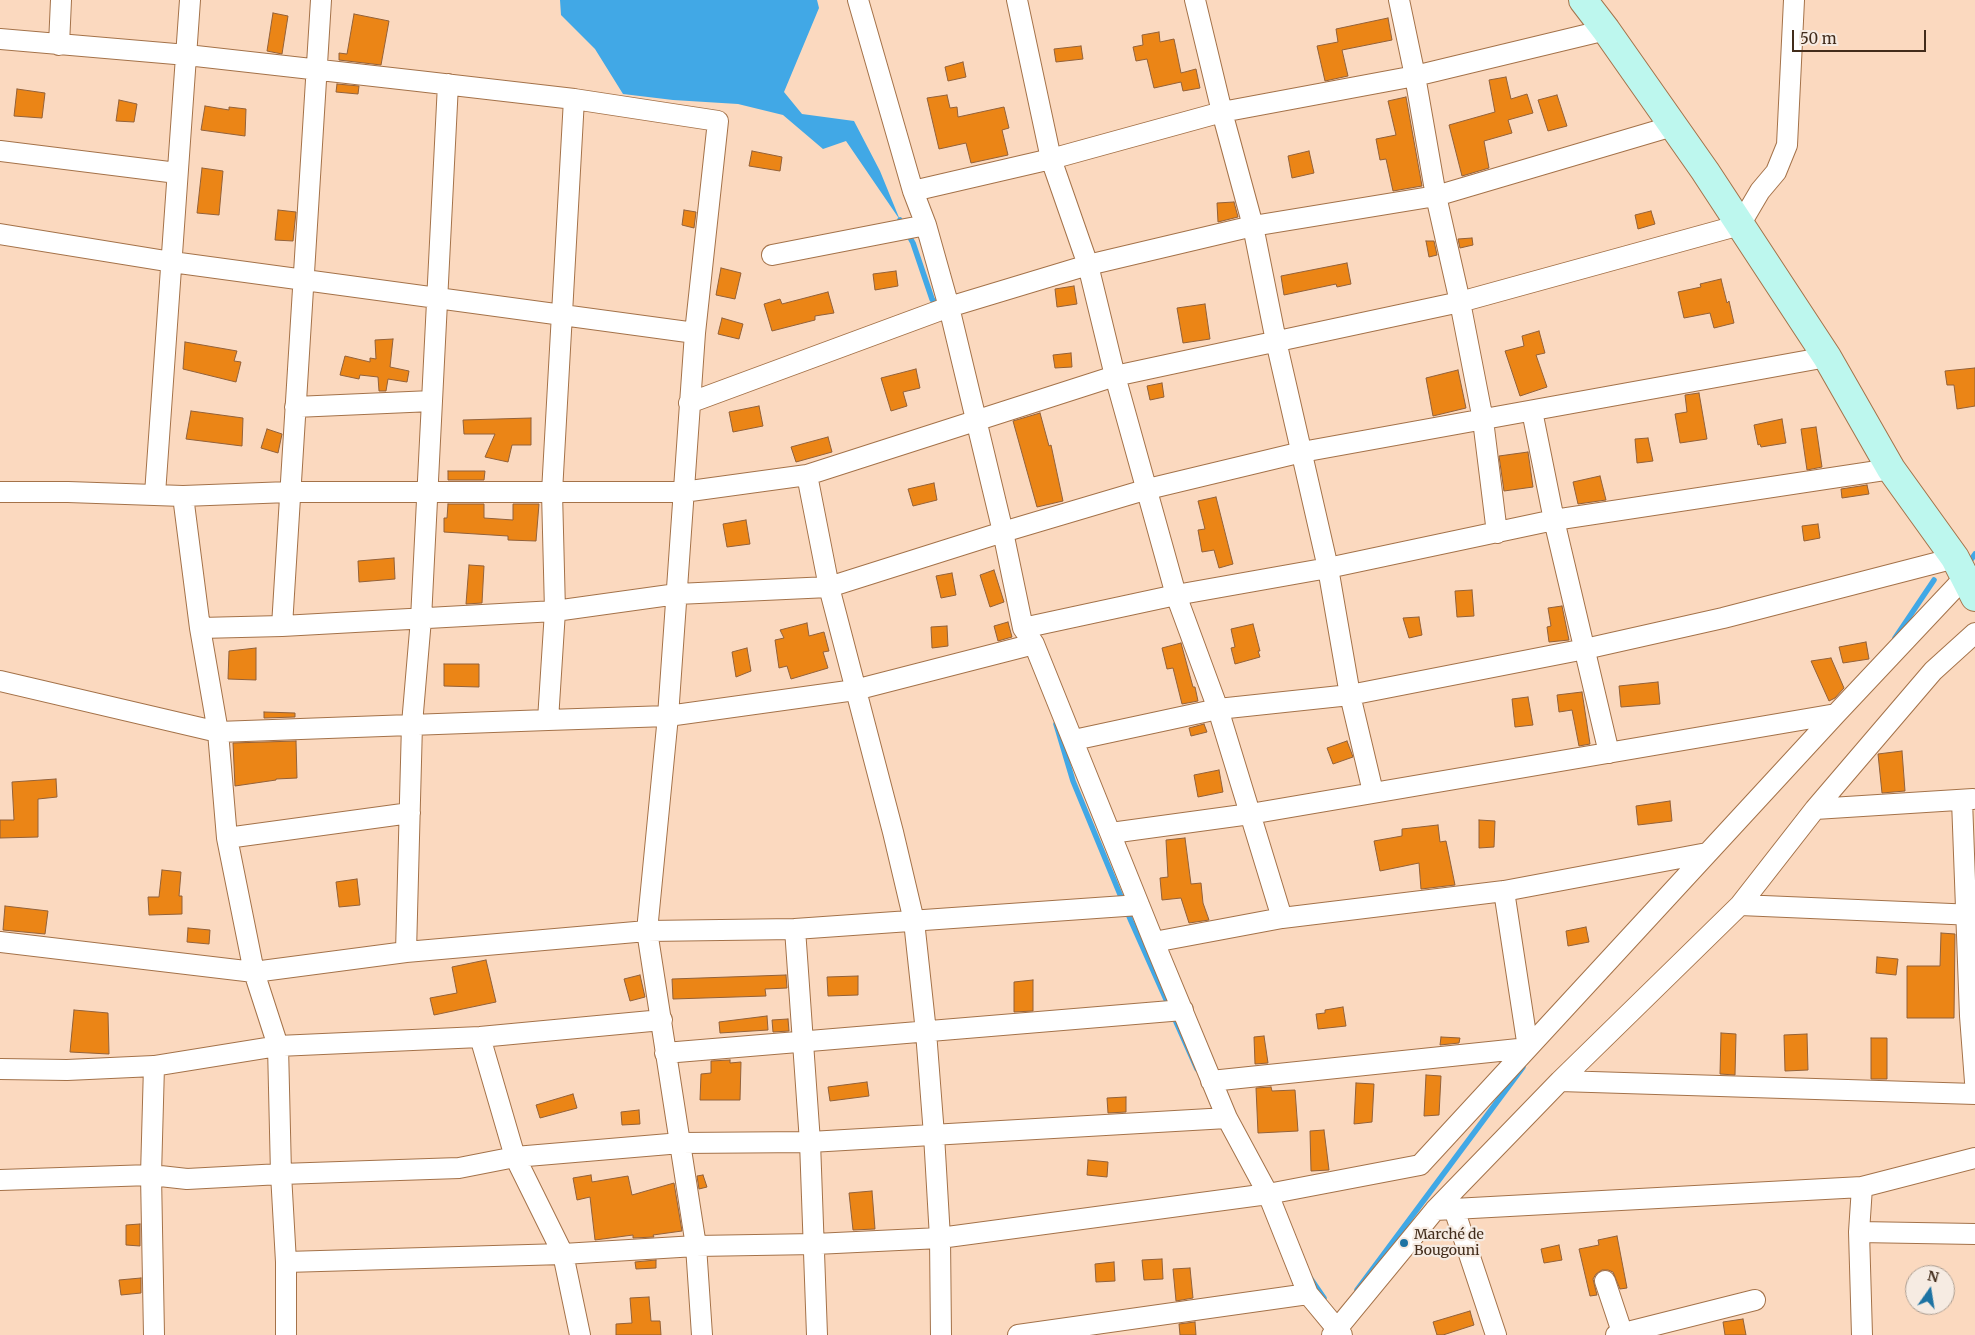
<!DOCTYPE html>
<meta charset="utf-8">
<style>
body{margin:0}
#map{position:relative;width:1975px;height:1335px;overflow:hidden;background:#fbd9bf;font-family:Merriweather,serif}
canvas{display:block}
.north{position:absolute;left:1905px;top:1265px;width:50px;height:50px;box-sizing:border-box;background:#f6ebe2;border:1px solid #ae9f92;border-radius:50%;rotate:13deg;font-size:14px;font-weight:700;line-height:20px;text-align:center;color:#422c1b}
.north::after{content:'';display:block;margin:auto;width:18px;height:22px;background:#1d73a3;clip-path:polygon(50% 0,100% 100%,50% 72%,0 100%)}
.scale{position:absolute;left:1792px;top:30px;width:134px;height:22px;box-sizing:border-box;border:2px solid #422c1b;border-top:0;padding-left:6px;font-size:15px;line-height:18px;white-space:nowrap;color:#422c1b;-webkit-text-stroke:4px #f6ebe2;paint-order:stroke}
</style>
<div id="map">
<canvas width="1975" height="1335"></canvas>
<div class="north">N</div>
<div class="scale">50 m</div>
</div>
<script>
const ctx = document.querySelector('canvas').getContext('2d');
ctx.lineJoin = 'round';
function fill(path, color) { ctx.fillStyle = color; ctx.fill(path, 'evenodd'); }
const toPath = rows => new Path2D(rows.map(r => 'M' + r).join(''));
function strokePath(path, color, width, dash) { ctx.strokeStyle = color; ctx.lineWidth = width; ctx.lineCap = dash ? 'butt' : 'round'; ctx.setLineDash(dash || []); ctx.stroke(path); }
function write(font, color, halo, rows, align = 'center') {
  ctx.font = font + ' Merriweather,serif'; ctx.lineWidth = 4.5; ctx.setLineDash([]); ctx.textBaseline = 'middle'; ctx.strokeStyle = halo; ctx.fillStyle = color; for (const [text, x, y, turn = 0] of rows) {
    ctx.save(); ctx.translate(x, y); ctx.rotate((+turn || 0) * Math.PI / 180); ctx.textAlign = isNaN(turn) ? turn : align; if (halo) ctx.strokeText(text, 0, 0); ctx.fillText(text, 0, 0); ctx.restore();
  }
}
fill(toPath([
 [560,0,817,0,819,8,784,92,802,114,854,121,880,171,900,220,846,141,823,149,783,115,738,104,673,100,623,94,595,49,561,15]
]), '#41a8e6');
strokePath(toPath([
 [900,220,913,243,932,299,938,307],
 [1968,564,1975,554],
 [1895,638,1934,580],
 [1056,724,1073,781,1131,921,1197,1069],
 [1311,1279,1324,1298],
 [1357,1290,1523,1067]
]), '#41a8e6', 5.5);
const building = toPath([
 [273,13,288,16,282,54,267,51,273,13],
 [354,14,389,21,381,65,339,60,339,53,347,54,354,14],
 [1388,18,1392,40,1342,50,1348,76,1325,81,1317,46,1338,42,1336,29,1388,18],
 [1159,32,1160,42,1174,39,1181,73,1196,69,1200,88,1183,91,1181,82,1154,88,1147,59,1136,61,1133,47,1143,45,1142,35,1159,32],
 [1081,46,1083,59,1056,62,1054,49,1081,46],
 [963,62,966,77,948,81,945,67,963,62],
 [1506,77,1511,99,1527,94,1533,113,1508,120,1512,133,1484,141,1489,168,1462,176,1449,125,1495,112,1489,80,1506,77],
 [337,84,359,86,358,94,336,92,337,84],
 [17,89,45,93,42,118,14,116,17,89],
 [947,95,950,108,957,107,958,117,1004,107,1009,128,1002,130,1008,155,971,163,966,143,939,149,927,98,947,95],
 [1557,95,1567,126,1548,131,1538,100,1557,95],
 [1406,97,1422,186,1393,191,1386,159,1380,160,1376,139,1396,135,1388,101,1406,97],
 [119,100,137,104,134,122,116,121,119,100],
 [205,106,229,110,229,107,246,109,245,136,201,130,205,106],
 [752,151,782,157,780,171,749,166,752,151],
 [1309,151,1314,173,1292,178,1288,156,1309,151],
 [202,168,223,171,219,215,197,213,202,168],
 [1234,202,1238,217,1218,222,1217,203,1234,202],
 [278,210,296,212,293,241,275,240,278,210],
 [684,210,696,212,694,228,682,225,684,210],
 [1651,211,1655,224,1638,229,1635,215,1651,211],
 [1472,238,1473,245,1460,248,1458,239,1472,238],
 [1426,241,1434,241,1437,255,1429,257,1426,241],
 [1347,263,1351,284,1337,287,1336,284,1284,295,1281,276,1347,263],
 [721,268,741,273,735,299,716,295,721,268],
 [896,271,898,286,875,290,873,274,896,271],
 [1721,279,1727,303,1729,301,1734,323,1714,328,1710,313,1684,318,1678,292,1701,287,1700,284,1721,279],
 [1074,286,1077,304,1057,307,1055,289,1074,286],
 [828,292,834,313,815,316,815,320,772,331,764,304,780,299,782,304,828,292],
 [1205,304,1210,339,1183,343,1177,308,1205,304],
 [722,318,743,324,739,339,718,334,722,318],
 [1539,331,1545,353,1536,355,1547,387,1520,396,1505,351,1524,346,1522,336,1539,331],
 [393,339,390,367,409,371,407,382,388,379,386,391,379,391,378,377,360,375,359,379,340,375,345,356,370,362,370,358,376,359,375,340,393,339],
 [185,342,237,351,234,361,241,362,236,382,183,369,185,342],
 [1071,353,1072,367,1055,368,1053,355,1071,353],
 [1975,368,1975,406,1957,409,1954,385,1947,385,1945,371,1975,368],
 [916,369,920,388,903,392,907,406,891,411,881,378,916,369],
 [1458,370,1466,408,1433,416,1426,378,1458,370],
 [1162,383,1164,397,1150,400,1147,386,1162,383],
 [1699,393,1707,439,1680,443,1675,414,1687,412,1685,395,1699,393],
 [759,406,763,426,733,432,729,412,759,406],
 [191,411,243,418,242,446,186,439,191,411],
 [1040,413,1049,446,1051,445,1063,501,1037,507,1013,421,1040,413],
 [531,418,531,445,512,445,508,462,485,457,495,434,464,434,463,420,531,418],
 [1782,419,1786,443,1761,447,1760,444,1758,445,1754,425,1782,419],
 [1816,427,1822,467,1807,470,1801,429,1816,427],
 [267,429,282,434,278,453,261,448,267,429],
 [828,437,832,452,796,462,791,447,828,437],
 [1648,438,1653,461,1637,463,1635,439,1648,438],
 [1528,452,1533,487,1504,491,1499,456,1528,452],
 [448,471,485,471,484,480,448,480,448,471],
 [1600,476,1606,500,1578,504,1573,482,1600,476],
 [934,483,937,500,913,506,908,489,934,483],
 [1867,485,1869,494,1842,498,1841,489,1867,485],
 [1216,497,1233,564,1219,568,1214,550,1202,552,1198,530,1205,529,1198,501,1216,497],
 [448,504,484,504,484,518,513,520,513,504,539,504,536,541,508,540,508,536,444,532,444,518,447,518,448,504],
 [746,520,750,544,727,547,723,524,746,520],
 [1818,524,1820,538,1804,541,1802,526,1818,524],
 [394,558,395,579,359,582,358,561,394,558],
 [469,565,484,566,482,603,466,604,469,565],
 [994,570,1004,602,990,607,980,575,994,570],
 [952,573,956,595,941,598,936,576,952,573],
 [1472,590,1474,616,1457,617,1455,591,1472,590],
 [1562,606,1569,640,1549,642,1547,627,1551,626,1548,608,1562,606],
 [1419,617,1422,635,1409,638,1403,618,1419,617],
 [1008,622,1012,637,998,641,994,626,1008,622],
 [807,623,809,636,824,632,829,651,823,652,828,668,791,679,787,666,779,668,775,640,784,638,780,630,807,623],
 [1253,624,1260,651,1258,651,1260,657,1235,664,1231,648,1235,647,1231,629,1253,624],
 [947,626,948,646,932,648,931,627,947,626],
 [1866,642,1869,659,1843,663,1839,647,1866,642],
 [1181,643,1193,687,1195,687,1198,701,1182,704,1173,668,1167,669,1162,648,1181,643],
 [256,648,256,680,228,679,229,651,256,648],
 [747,648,751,671,736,677,732,652,747,648],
 [1831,658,1844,688,1835,698,1829,701,1811,661,1831,658],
 [444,664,479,664,479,687,444,686,444,664],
 [1658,682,1660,704,1621,707,1619,686,1658,682],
 [1582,692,1590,744,1579,746,1572,710,1559,712,1557,695,1582,692],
 [1528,697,1533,725,1515,727,1512,699,1528,697],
 [264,712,295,713,295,717,264,718,264,712],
 [1204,724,1207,732,1191,736,1189,728,1204,724],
 [296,741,297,778,276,779,276,780,235,786,233,743,296,741],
 [1347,741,1353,757,1333,764,1327,748,1347,741],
 [1902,751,1905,791,1882,793,1878,754,1902,751],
 [1219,770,1223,792,1198,797,1194,775,1219,770],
 [56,779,57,797,38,799,38,837,0,838,0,820,14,820,12,782,56,779],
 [1670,801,1672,821,1638,825,1636,806,1670,801],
 [1479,820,1495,821,1494,847,1479,848,1479,820],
 [1438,825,1440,842,1446,841,1455,885,1421,889,1419,863,1380,871,1374,841,1402,836,1402,829,1438,825],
 [1185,838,1191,884,1201,883,1203,903,1209,920,1189,923,1181,898,1162,900,1160,878,1168,877,1166,840,1185,838],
 [162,870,181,872,179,896,182,896,182,914,149,915,148,897,159,897,162,870],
 [357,879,360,905,339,907,336,882,357,879],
 [5,906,48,911,45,934,3,930,5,906],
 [1586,927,1589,942,1568,946,1566,931,1586,927],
 [188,928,210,930,209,944,187,942,188,928],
 [1941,933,1955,934,1954,1018,1907,1018,1907,966,1940,966,1941,933],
 [1877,957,1898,959,1896,975,1876,973,1877,957],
 [486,960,496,1002,434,1015,430,998,457,993,452,967,486,960],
 [640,975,645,997,630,1001,624,979,640,975],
 [786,975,787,988,765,989,766,996,673,999,672,979,786,975],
 [858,976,858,995,828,996,827,977,858,976],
 [1033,980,1033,1011,1014,1012,1014,982,1033,980],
 [1343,1007,1346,1026,1318,1029,1316,1014,1325,1013,1325,1010,1343,1007],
 [74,1010,108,1013,109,1054,70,1052,74,1010],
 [767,1016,768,1030,720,1033,719,1022,767,1016],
 [788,1019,789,1031,773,1032,772,1020,788,1019],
 [1721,1033,1736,1034,1735,1075,1720,1074,1721,1033],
 [1807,1034,1808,1070,1785,1071,1784,1035,1807,1034],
 [1264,1036,1268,1063,1255,1064,1254,1037,1264,1036],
 [1441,1037,1460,1038,1459,1043,1440,1045,1441,1037],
 [1871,1038,1887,1038,1887,1079,1871,1079,1871,1038],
 [730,1060,730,1063,741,1062,740,1100,700,1100,701,1074,711,1073,711,1061,730,1060],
 [1426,1075,1441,1076,1439,1115,1424,1116,1426,1075],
 [867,1082,869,1096,830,1101,828,1087,867,1082],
 [1356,1083,1374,1084,1372,1122,1354,1124,1356,1083],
 [1271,1087,1272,1091,1295,1090,1298,1131,1258,1133,1256,1088,1271,1087],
 [573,1094,577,1108,540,1118,536,1105,573,1094],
 [1126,1097,1126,1112,1108,1113,1107,1098,1126,1097],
 [639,1110,640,1124,622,1125,621,1112,639,1110],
 [1324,1130,1329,1170,1311,1171,1310,1131,1324,1130],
 [1088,1160,1108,1162,1107,1177,1087,1175,1088,1160],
 [591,1175,592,1182,628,1176,632,1195,674,1183,682,1231,653,1235,654,1237,633,1238,633,1235,595,1240,590,1197,577,1200,573,1178,591,1175],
 [703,1175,707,1187,699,1189,697,1176,703,1175],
 [872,1191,875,1229,853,1230,849,1193,872,1191],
 [140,1224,140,1246,126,1245,126,1225,140,1224],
 [1617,1236,1627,1288,1620,1289,1613,1272,1608,1270,1602,1270,1596,1274,1593,1279,1597,1295,1590,1296,1579,1249,1599,1245,1598,1240,1617,1236],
 [1559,1245,1562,1260,1544,1263,1541,1249,1559,1245],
 [1162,1259,1163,1279,1144,1280,1142,1260,1162,1259],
 [656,1260,656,1268,636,1269,635,1262,656,1260],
 [1114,1262,1115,1281,1096,1282,1095,1264,1114,1262],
 [1190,1268,1193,1298,1176,1301,1173,1269,1190,1268],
 [141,1278,141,1293,121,1295,119,1280,141,1278],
 [649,1297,651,1321,660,1321,661,1335,616,1335,616,1324,632,1323,630,1298,649,1297],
 [1470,1311,1474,1325,1443,1335,1437,1335,1433,1322,1470,1311],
 [1743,1319,1746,1335,1725,1335,1723,1322,1743,1319],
 [1195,1322,1196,1335,1180,1335,1179,1324,1195,1322]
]);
fill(building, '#eb8516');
strokePath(building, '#936139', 1);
const street = toPath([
 [858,0,913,191,926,225,949,307,1003,532,1023,628,1034,644,1154,942,1227,1118,1268,1194,1308,1294,1342,1335],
 [1017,0,1051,159,1088,265,1115,376,1176,595,1218,709,1282,918],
 [1195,0,1222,112,1253,226,1276,341,1328,568,1350,695,1373,792],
 [1399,0,1415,76,1436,196,1460,302,1483,420,1497,533],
 [0,39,187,55,418,81,574,99,718,121,695,333,668,716,647,931,696,1246,702,1335],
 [59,45,61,0],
 [0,151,177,173],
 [913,191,1051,159,1222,112,1415,76,1606,30],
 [0,234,172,262,695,333],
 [772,255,926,225],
 [689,403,949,307,1088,265,1253,226,1436,196,1673,126],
 [295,407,432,401],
 [1532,411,1554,520,1609,753],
 [807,475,829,587,893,832,914,921,926,1032,934,1135,940,1238,941,1335],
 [0,492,68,492,183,496,289,492,683,492,807,475,1115,376,1460,302,1740,225,1760,191,1776,172,1787,145,1794,0],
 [155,494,190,0],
 [183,496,200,628,218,732,227,838,254,972,278,1046,281,1174,286,1262,286,1335],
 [282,626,321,0],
 [200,628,282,626,555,611,677,594,829,587,1003,532,1148,489,1302,452,1827,357],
 [1023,628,1176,595,1328,568,1554,520,1891,469],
 [0,681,218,732,548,720,668,716,855,690,1034,644],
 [548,720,555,611,552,492,574,99],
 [1074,740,1218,709,1350,695,1585,649,1723,618,1955,558],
 [1962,800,1970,1016,1975,1082],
 [1815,809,1973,799],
 [1111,833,1250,814,1836,714],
 [227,838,410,813],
 [1740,905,1975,915],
 [795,929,810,1142,817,1335],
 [0,942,254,972,406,952,647,931,795,929,1139,905],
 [1154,942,1282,918,1504,891,1707,853],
 [406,952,412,724,421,619,448,84],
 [480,1037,515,1157,563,1254,580,1335],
 [665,1053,1183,1010],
 [154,1066,151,1175,154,1335],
 [0,1069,67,1070,154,1066,278,1046,480,1037,662,1020],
 [1211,1081,1528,1048,1504,891],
 [1560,1081,1975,1094],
 [0,1180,151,1175,187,1179,281,1174,459,1168,515,1157,681,1143,810,1142,1227,1118],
 [1862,1187,1859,1232,1862,1335],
 [1454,1209,1496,1335],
 [1435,1210,1862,1187,1975,1158],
 [1859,1232,1975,1234],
 [286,1262,563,1254,696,1246,815,1244,940,1238,1268,1194,1420,1165,1836,714,1964,578],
 [1605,1281,1623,1335],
 [1018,1335,1308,1294],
 [1332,1335,1435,1210,1560,1081,1740,905,1815,809,1933,671,1975,633],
 [1616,1335,1755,1300]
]);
const secondary = toPath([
 [1583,0,1606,30,1705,171,1827,357,1891,469,1955,558,1975,597]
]);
strokePath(street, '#a47249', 22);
strokePath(secondary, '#a47249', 30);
strokePath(street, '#fff', 20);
strokePath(secondary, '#bdf7ee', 28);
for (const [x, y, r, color] of [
 [1404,1243,5,"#1d73a3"]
]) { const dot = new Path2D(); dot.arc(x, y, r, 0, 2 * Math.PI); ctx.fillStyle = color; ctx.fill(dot); strokePath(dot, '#f6ebe2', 2); }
write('14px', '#422c1b', '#f6ebe2', [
 ["Marché de",1414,1235],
 ["Bougouni",1414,1251]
], 'left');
</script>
